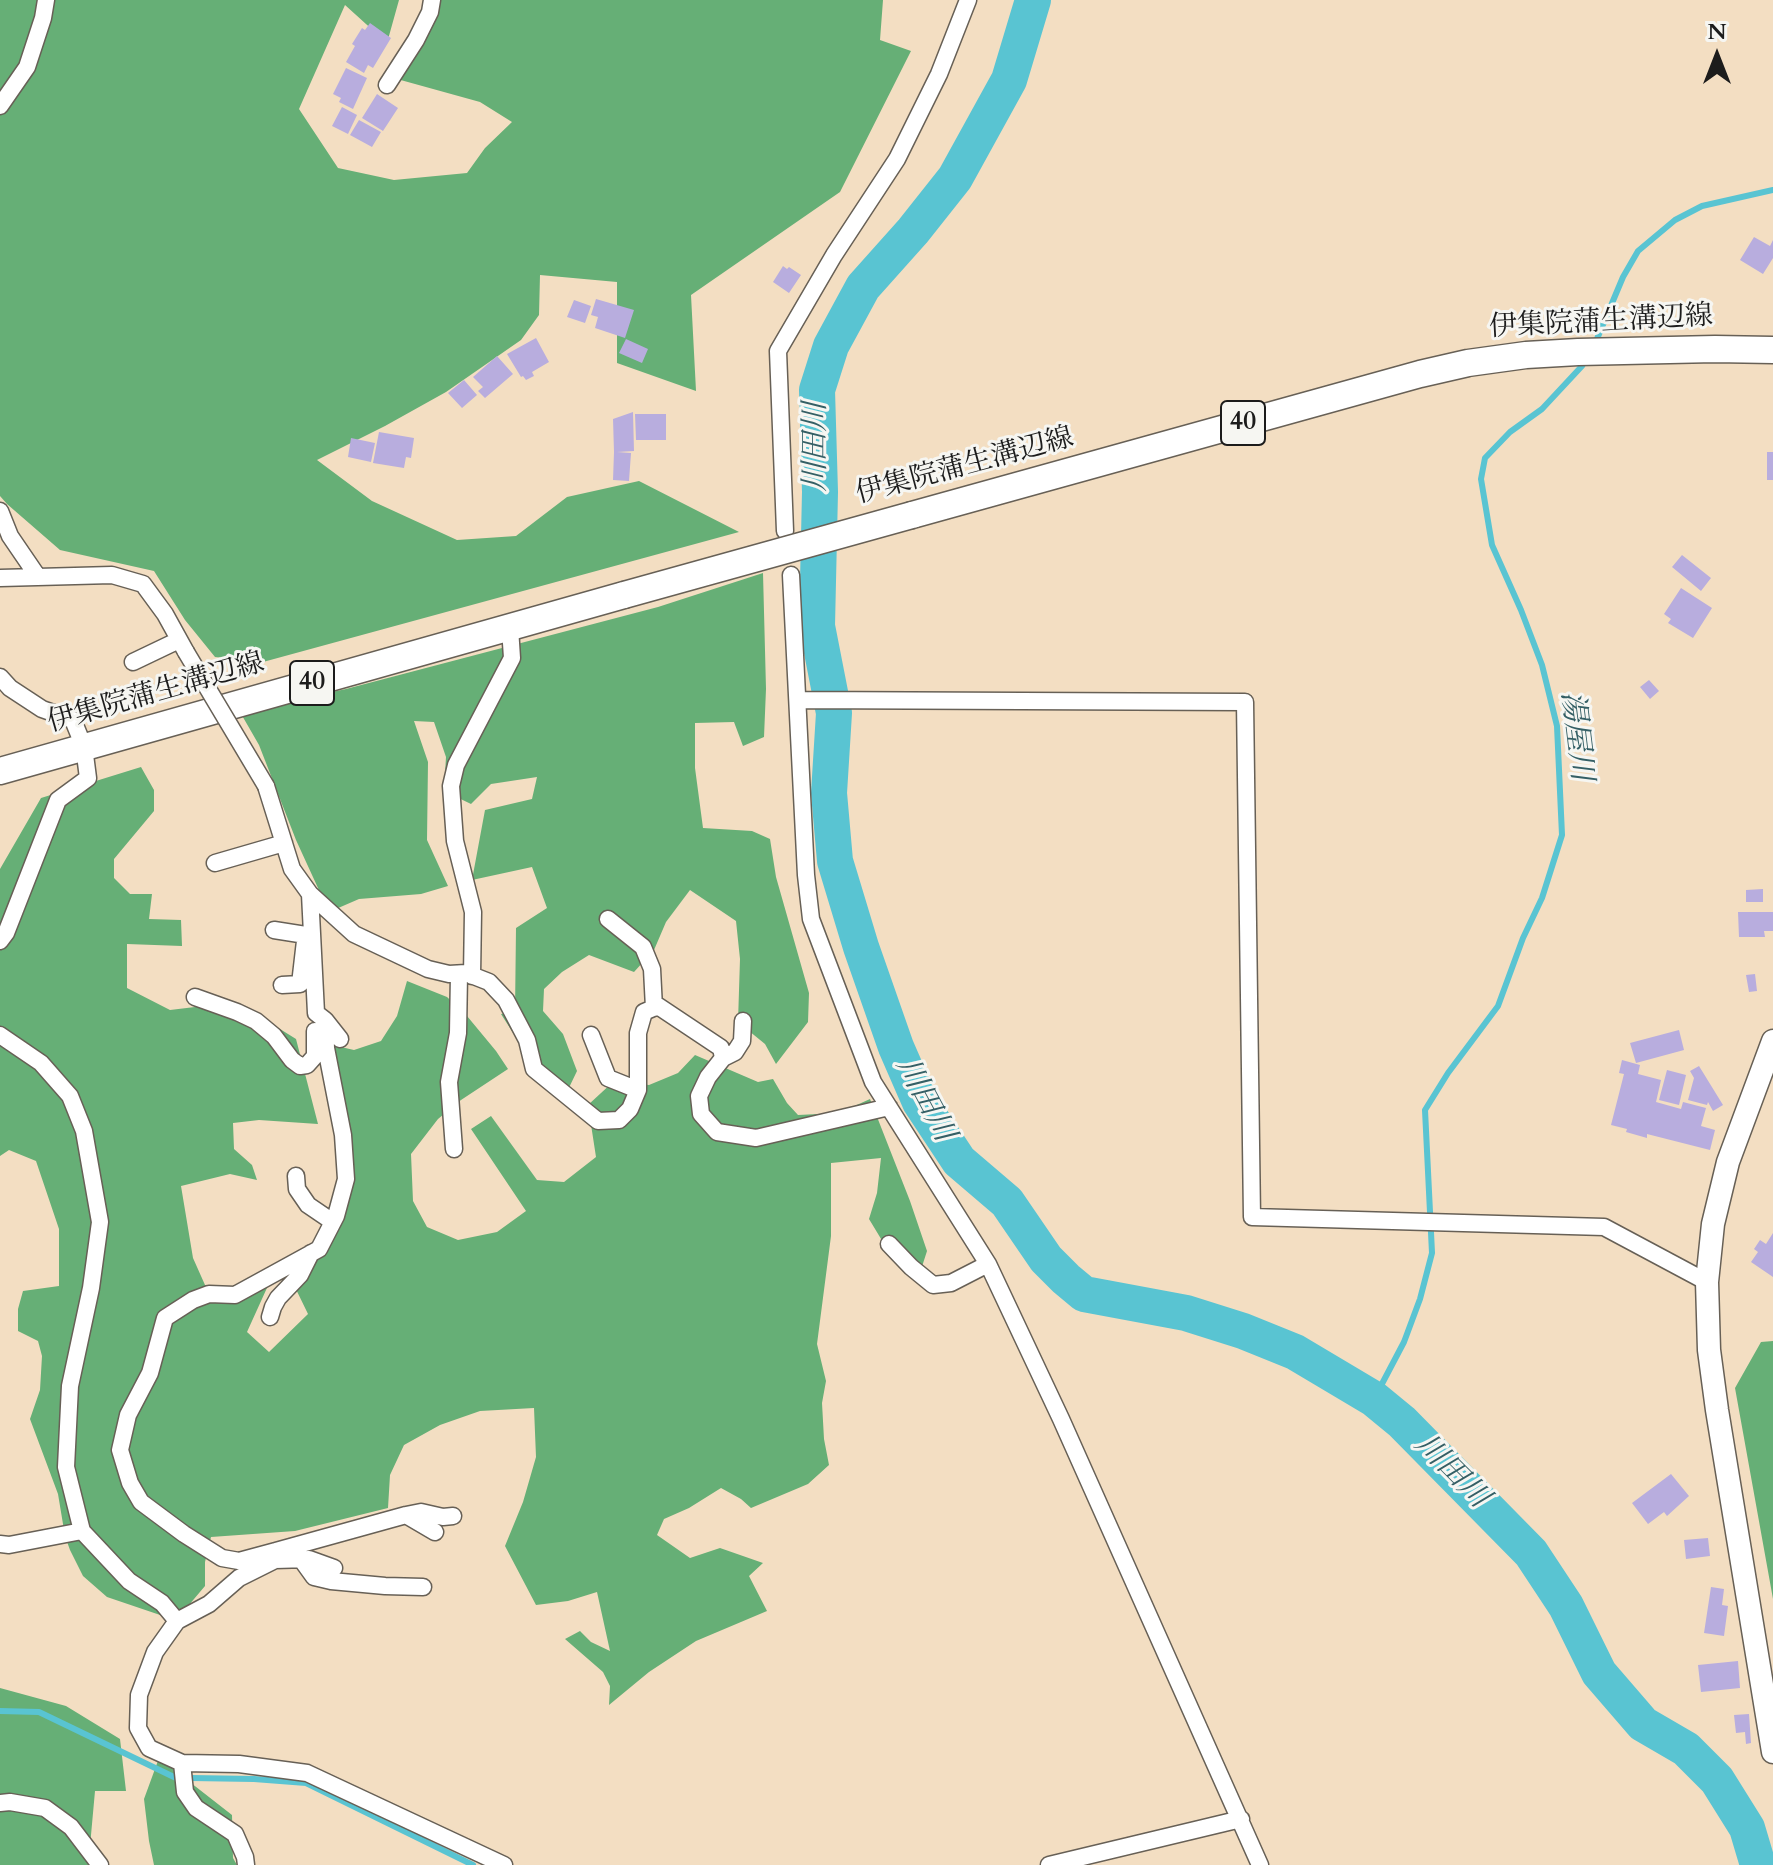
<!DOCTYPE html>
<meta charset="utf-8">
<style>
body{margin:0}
#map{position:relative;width:1773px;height:1865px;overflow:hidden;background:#f3dec2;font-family:Cardo,serif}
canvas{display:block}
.north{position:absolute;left:1677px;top:16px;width:80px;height:80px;-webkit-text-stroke:6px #f6f6f2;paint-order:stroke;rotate:0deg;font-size:22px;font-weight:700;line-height:32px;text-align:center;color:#1c1c1c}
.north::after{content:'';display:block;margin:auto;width:28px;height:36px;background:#1c1c1c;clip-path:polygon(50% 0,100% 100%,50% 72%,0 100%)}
</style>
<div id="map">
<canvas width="1773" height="1865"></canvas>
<div class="north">N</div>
</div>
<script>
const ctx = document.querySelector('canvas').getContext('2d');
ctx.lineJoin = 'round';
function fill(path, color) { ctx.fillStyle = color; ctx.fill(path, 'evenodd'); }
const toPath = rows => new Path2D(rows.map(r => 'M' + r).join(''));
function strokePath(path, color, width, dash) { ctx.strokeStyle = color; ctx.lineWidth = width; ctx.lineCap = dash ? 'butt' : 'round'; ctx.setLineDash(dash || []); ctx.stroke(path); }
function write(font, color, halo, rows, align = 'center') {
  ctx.font = font + ' Cardo,"Noto Serif JP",serif'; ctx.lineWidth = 6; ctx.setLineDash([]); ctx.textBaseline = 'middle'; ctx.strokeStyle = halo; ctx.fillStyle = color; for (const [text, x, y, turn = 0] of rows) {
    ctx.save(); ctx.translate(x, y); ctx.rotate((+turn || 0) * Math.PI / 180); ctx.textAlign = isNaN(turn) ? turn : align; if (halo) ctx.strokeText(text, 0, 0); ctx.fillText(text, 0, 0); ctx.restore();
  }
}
fill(toPath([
 [0,0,399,0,387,43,345,5,299,109,338,168,394,180,467,173,485,148,512,122,480,102,397,79,427,0,883,0,880,40,911,51,840,192,691,295,696,391,617,363,617,282,540,275,539,315,521,340,446,392,385,426,317,460,372,501,457,540,516,536,567,497,639,481,739,532,263,662,215,657,185,620,154,571,60,550,7,504,0,496],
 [763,573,766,689,764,737,743,746,734,722,695,723,695,768,703,828,752,831,770,839,776,877,809,993,808,1022,776,1064,765,1044,738,1022,740,959,736,921,690,890,666,922,654,950,634,972,589,955,562,972,544,989,543,1011,563,1034,577,1071,565,1096,522,1047,501,1014,515,1012,516,928,547,908,532,867,472,880,485,810,532,799,537,777,491,784,471,804,444,791,446,757,434,722,414,721,428,762,427,840,448,886,421,894,359,899,329,912,296,840,259,745,240,712,346,689,658,607],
 [141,767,154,790,154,811,114,859,114,878,130,894,152,894,149,919,181,920,182,946,127,944,127,988,170,1010,220,1004,264,1019,296,1039,318,1124,259,1120,233,1123,234,1149,252,1165,257,1180,230,1174,181,1186,193,1258,205,1285,222,1296,271,1279,247,1332,269,1352,308,1314,291,1279,330,1218,348,1142,328,1044,354,1050,381,1041,397,1016,407,981,447,997,467,1016,496,1051,508,1069,461,1100,438,1119,411,1154,413,1201,427,1227,458,1240,497,1232,526,1211,471,1129,491,1116,537,1180,564,1182,596,1157,588,1105,614,1081,649,1085,678,1073,695,1055,758,1082,773,1079,787,1103,798,1115,839,1113,870,1099,910,1201,927,1251,918,1279,892,1257,869,1219,877,1193,881,1158,831,1163,831,1236,817,1344,826,1381,822,1403,824,1439,829,1465,808,1484,751,1508,741,1499,721,1488,689,1508,664,1519,657,1535,690,1558,720,1548,763,1563,749,1576,767,1611,696,1641,649,1672,609,1705,610,1686,603,1672,565,1639,580,1631,591,1642,610,1651,597,1592,568,1601,536,1605,505,1546,523,1502,536,1457,534,1408,480,1411,440,1425,404,1445,390,1475,388,1508,295,1531,211,1537,205,1562,205,1586,183,1612,166,1617,107,1597,83,1576,70,1550,65,1536,58,1494,30,1419,40,1390,42,1356,38,1341,18,1331,18,1309,23,1291,59,1286,59,1229,36,1161,9,1150,0,1156,0,869,41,798],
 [1773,1341,1773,1599,1735,1388,1761,1342],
 [0,1688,66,1706,120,1739,126,1791,95,1791,90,1846,91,1865,0,1865],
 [159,1758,232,1815,233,1858,237,1865,154,1865,149,1841,144,1799]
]), '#66af76');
strokePath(toPath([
 [1594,346,1623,277,1638,251,1675,220,1702,206,1773,190],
 [1374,1399,1404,1342,1420,1299,1432,1253,1425,1110,1448,1073,1498,1006,1523,938,1542,898,1562,835,1557,726,1542,665,1521,610,1492,545,1481,479,1485,458,1510,432,1542,409,1582,366,1586,359],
 [0,1711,39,1712,176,1778],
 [191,1778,254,1779,306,1783,473,1865]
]), '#59c4d2', 6);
strokePath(toPath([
 [1033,0,1009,80,955,178,913,231,863,287,831,346,817,390,820,492,817,626,834,713,829,793,835,861,861,947,896,1047,920,1102,959,1161,1007,1202,1046,1259,1066,1279,1084,1294,1186,1313,1243,1331,1295,1352,1374,1399,1402,1422,1531,1553,1566,1606,1599,1673,1643,1724,1686,1749,1717,1780,1747,1828,1758,1865]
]), '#59c4d2', 36);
fill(toPath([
 [370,23,391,38,373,68,368,65,364,73,346,62,355,46,352,44,362,28,365,30],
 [346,68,367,78,353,109,339,102,341,98,333,94],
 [377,94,398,108,383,131,362,118],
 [342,107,357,115,348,134,332,126],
 [359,120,381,132,372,147,350,135],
 [1754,237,1770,246,1773,240,1773,258,1763,274,1740,260],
 [783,266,787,269,789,267,801,275,789,293,773,282],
 [596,299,634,310,625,338,595,328,598,317,591,315],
 [574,300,591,306,585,323,567,317],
 [536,338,549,362,532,372,534,376,526,380,523,376,521,377,507,354],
 [626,339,648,349,642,363,619,353],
 [497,356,513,374,485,398,478,391,483,387,473,377],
 [464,380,477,395,462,408,448,393],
 [633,412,634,451,617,452,631,453,629,481,613,480,614,452,613,419],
 [635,414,666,414,666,440,636,440],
 [379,432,414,438,411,458,406,457,404,468,373,463],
 [351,438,375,443,371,462,348,457],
 [1767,452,1773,452,1773,480,1767,480],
 [1682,555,1711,578,1701,591,1672,567],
 [1681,588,1712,608,1693,638,1668,623,1671,619,1664,614],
 [1649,680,1659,691,1650,699,1640,687],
 [1763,889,1763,902,1746,902,1746,890],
 [1738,912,1773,912,1773,931,1764,931,1765,937,1739,937],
 [1755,974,1757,991,1749,992,1746,975],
 [1679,1030,1684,1050,1636,1063,1630,1043],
 [1622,1060,1640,1065,1638,1074,1661,1080,1656,1102,1681,1109,1683,1102,1706,1108,1701,1126,1715,1130,1710,1150,1647,1134,1647,1138,1626,1132,1627,1129,1611,1125,1624,1074,1619,1073],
 [1699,1066,1723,1105,1713,1111,1708,1102,1707,1105,1688,1100,1694,1078,1690,1071],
 [1667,1070,1686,1075,1679,1105,1659,1100],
 [1773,1233,1773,1277,1751,1262,1758,1252,1754,1249,1760,1240,1766,1244],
 [1671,1474,1689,1496,1667,1516,1664,1512,1648,1524,1632,1503],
 [1708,1538,1710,1556,1686,1559,1684,1540],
 [1711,1587,1724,1589,1722,1605,1728,1606,1724,1636,1704,1633],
 [1738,1661,1740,1688,1701,1692,1698,1665],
 [1749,1714,1751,1743,1746,1744,1745,1732,1736,1733,1734,1715]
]), '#b8adde');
const minor = toPath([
 [387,85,416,40,430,12,432,0],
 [0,106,27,67,43,18,46,0],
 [0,511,10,536,38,577],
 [785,531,778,351,834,255,897,159,939,74,968,0],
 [791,575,806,875,811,919,873,1082,988,1264,1061,1419,1260,1865],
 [0,578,112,575,143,584,165,614,186,652],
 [133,662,179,640],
 [0,677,10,688,42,709,73,720,84,747,88,778,58,800,6,933,0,941],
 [798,700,1245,702,1252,1217,1604,1227,1707,1282],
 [266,786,292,869,310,894,354,934,428,969,449,974,466,973,489,982,506,1000,527,1040,534,1069,598,1121,619,1120,630,1109,638,1090,638,1033,644,1012,658,1006,721,1048,723,1058,708,1077,699,1096,701,1114,717,1132,756,1138,889,1107],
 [215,863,284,843],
 [310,894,316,1013,325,1020,326,1048,343,1135,346,1179,336,1216,319,1249,235,1295,209,1294,193,1300,165,1318,150,1373,128,1415,120,1450,130,1483,141,1502,184,1534,222,1558,239,1561,276,1551,275,1560,239,1578,209,1604,177,1621,155,1652,139,1695,138,1728,149,1748,182,1763,239,1764,307,1773,504,1865],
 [608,919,643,947,652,969,654,1008],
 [274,930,312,936],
 [472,976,473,912,455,841,451,786,456,765,512,658,510,628],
 [282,985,300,984,305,941],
 [195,997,237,1012,256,1021,274,1036,292,1060,300,1066,307,1065,315,1056,315,1031],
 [325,1020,340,1039],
 [0,1035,41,1063,70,1096,84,1131,100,1222,91,1288,70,1386,66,1467,82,1531,129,1581,162,1603,177,1621],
 [591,1035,608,1078,638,1090],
 [723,1058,735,1052,742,1041,743,1021],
 [454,1149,449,1082,458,1033,459,974],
 [296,1176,297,1189,308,1205,333,1222],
 [889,1244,911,1267,933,1285,951,1283,988,1264],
 [270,1317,273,1307,278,1298,300,1275,311,1253],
 [406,1515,421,1512,443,1517,453,1516],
 [0,1544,9,1545,82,1531],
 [276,1551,406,1515,435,1532],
 [301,1559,314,1577,331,1581,385,1586,423,1587],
 [275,1560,309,1559,334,1568],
 [182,1763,185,1792,196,1808,235,1834,245,1857,246,1865],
 [0,1803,10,1802,45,1808,71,1827,100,1865],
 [1049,1865,1241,1819]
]);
const secondary = toPath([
 [1773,1041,1728,1162,1713,1224,1707,1282,1709,1350,1717,1410,1773,1752]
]);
const primary = toPath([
 [912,515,1420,374,1468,363,1526,355,1578,352,1715,349,1773,350],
 [0,771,624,595]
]);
strokePath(minor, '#676056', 19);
strokePath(secondary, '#676056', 25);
strokePath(primary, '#676056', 29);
strokePath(minor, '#fff', 16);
strokePath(secondary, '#fff', 22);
strokePath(primary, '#fff', 26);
const minorBridge = toPath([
 [186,652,266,786]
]);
const primaryBridge = toPath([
 [624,595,912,515]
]);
strokePath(minorBridge, '#676056', 19, []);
strokePath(primaryBridge, '#676056', 29, []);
strokePath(minorBridge, '#fff', 16);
strokePath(primaryBridge, '#fff', 26);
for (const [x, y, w] of [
 [1243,423,44],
 [312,683,44]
]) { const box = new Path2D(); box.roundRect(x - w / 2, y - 22, w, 44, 6); ctx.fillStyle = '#f6f6f2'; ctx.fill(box); strokePath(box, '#1c1c1c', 2); }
write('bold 26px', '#1c1c1c', null, [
 ["40",1243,423],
 ["40",312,683]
]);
write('28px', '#1c1c1c', '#f6f6f2', [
 ["伊集院蒲生溝辺線",1601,323,-3],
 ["伊集院蒲生溝辺線",965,467,-15],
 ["伊集院蒲生溝辺線",156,694,-16]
]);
write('italic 30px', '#345f65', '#f6f6f2', [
 ["川田川",817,447,-90],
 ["湯屋川",1575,736,83],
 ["川田川",924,1100,62],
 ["川田川",1451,1472,45]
]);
</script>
